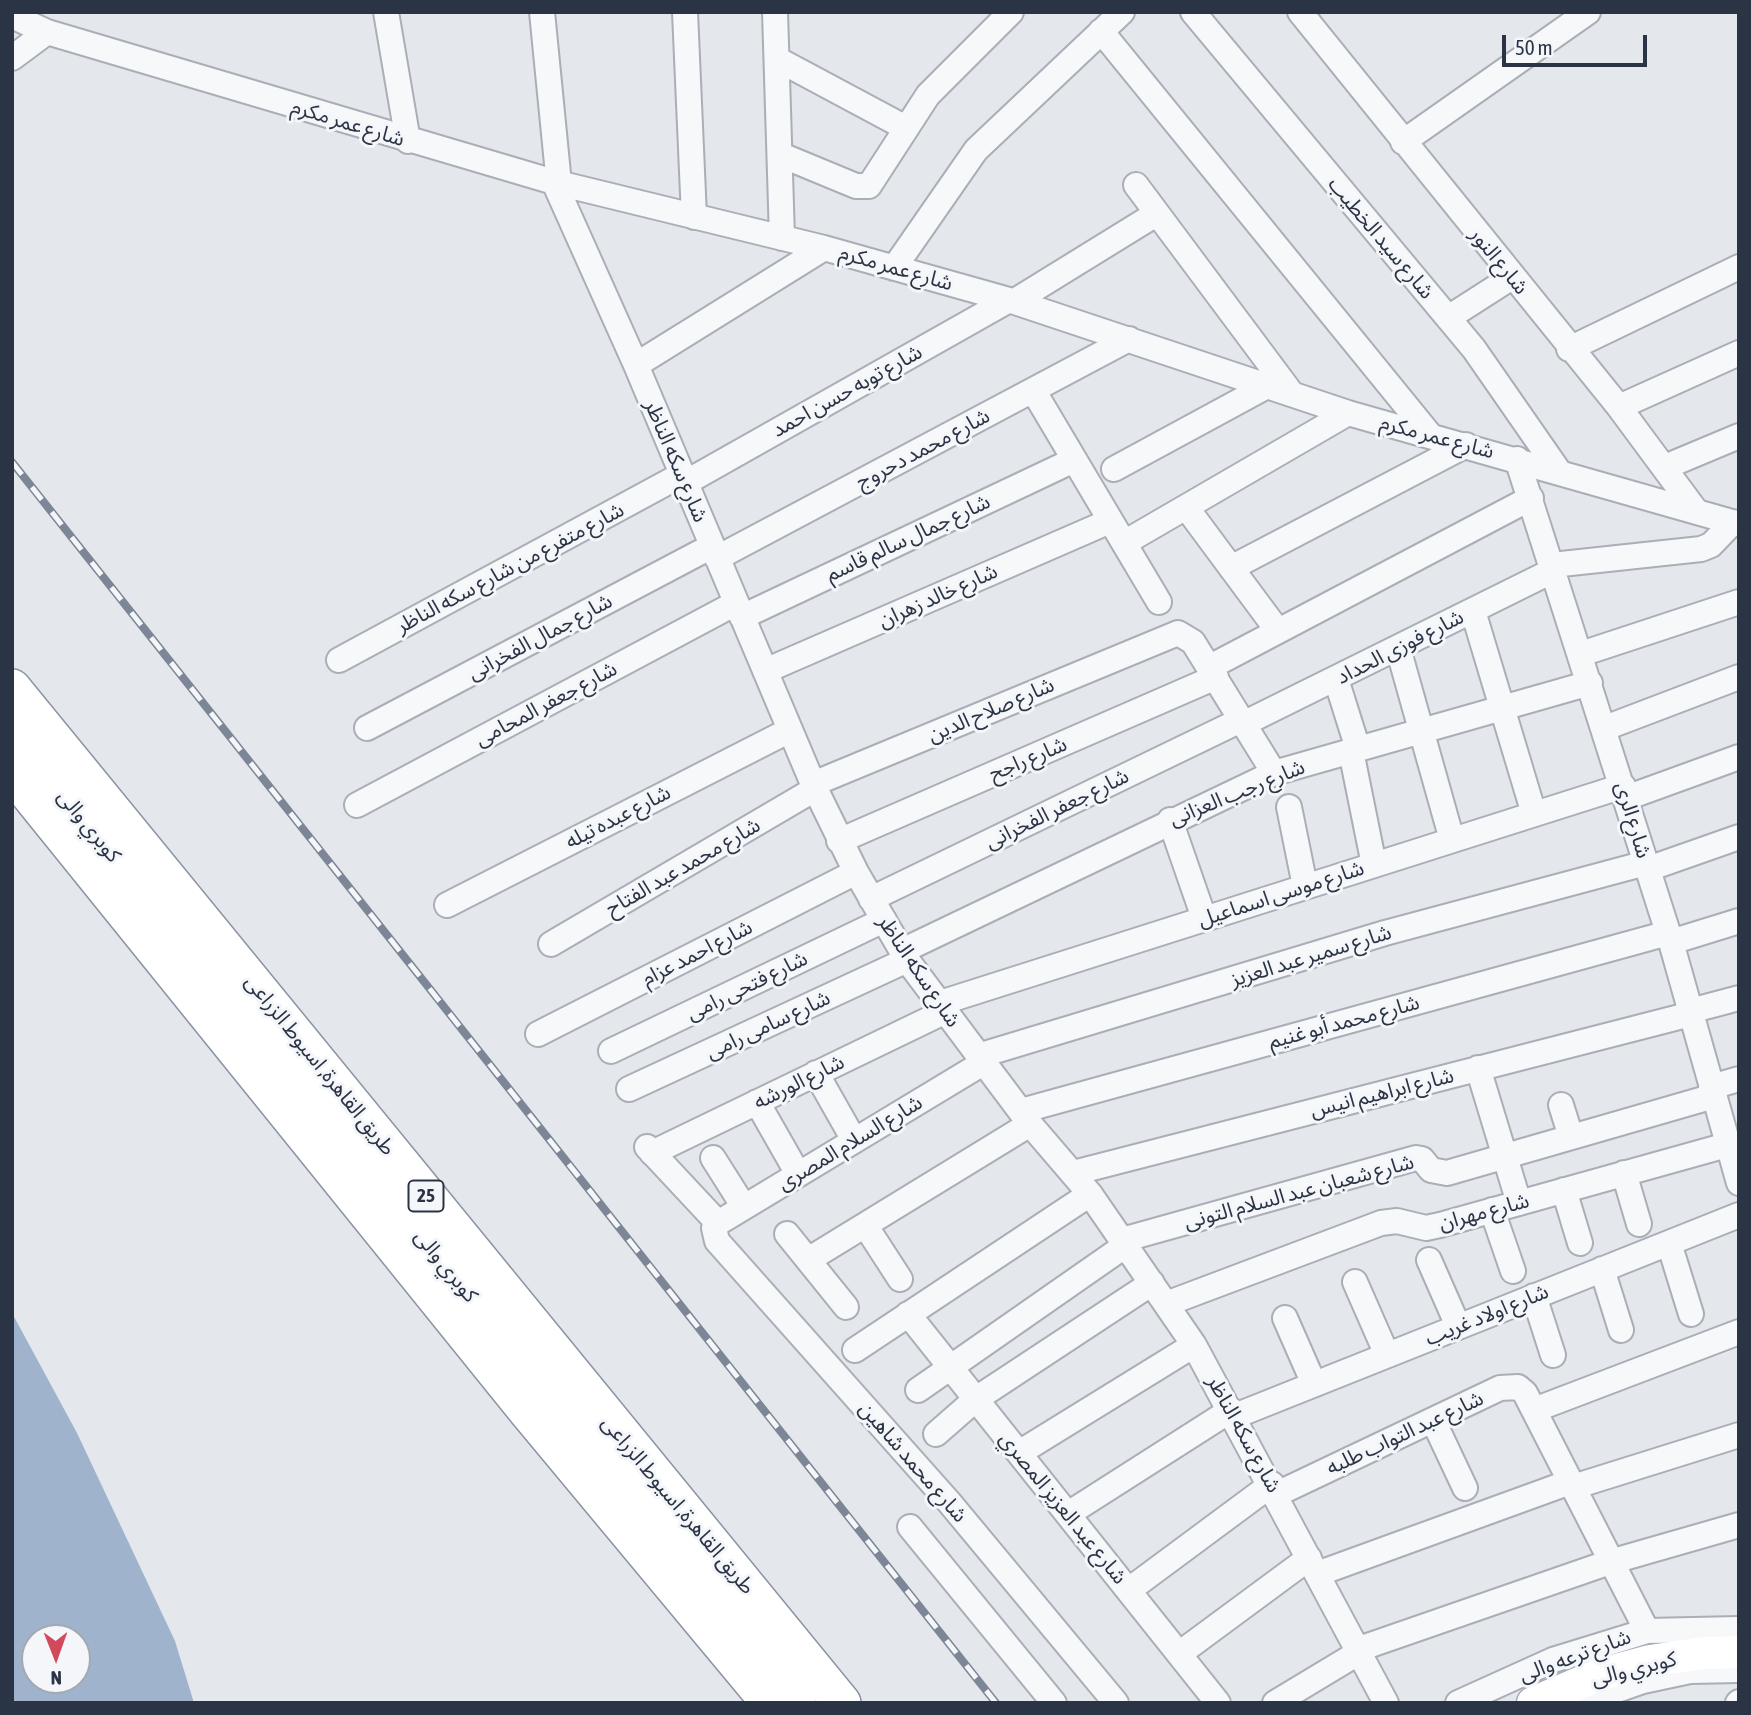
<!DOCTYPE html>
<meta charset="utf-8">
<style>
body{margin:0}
#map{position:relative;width:1751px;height:1715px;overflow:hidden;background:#e4e7ec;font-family:"Asap Condensed",sans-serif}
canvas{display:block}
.frame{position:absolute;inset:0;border:14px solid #2b3445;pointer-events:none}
.north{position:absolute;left:21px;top:1624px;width:70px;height:70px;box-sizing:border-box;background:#f4f6f9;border:2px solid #a4a8b1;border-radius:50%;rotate:179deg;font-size:19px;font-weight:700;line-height:28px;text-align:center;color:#2b3445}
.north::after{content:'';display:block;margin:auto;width:24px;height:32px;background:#d1495b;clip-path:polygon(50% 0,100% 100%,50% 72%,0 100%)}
.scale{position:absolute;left:1502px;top:35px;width:145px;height:32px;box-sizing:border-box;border:4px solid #2b3445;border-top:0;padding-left:9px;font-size:21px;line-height:24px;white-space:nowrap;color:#2b3445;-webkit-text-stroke:5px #f4f6f9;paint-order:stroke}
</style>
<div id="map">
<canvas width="1751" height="1715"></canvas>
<div class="frame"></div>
<div class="north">N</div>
<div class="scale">50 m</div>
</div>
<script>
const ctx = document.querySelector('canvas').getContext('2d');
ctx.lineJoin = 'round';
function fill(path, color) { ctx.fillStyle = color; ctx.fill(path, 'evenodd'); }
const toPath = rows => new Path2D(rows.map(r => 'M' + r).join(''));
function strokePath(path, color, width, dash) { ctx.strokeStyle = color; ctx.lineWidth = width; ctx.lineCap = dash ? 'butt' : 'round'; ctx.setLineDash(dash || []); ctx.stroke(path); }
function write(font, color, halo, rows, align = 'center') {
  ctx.font = font + ' "Asap Condensed","Noto Sans Arabic",sans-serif'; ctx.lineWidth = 6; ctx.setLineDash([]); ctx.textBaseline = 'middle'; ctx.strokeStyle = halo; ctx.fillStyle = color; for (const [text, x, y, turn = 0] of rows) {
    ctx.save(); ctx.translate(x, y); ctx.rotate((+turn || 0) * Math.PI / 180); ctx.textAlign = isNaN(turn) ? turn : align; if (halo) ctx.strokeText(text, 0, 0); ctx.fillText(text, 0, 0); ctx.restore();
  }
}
fill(toPath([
 [12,1313,77,1433,175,1641,194,1703,12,1703],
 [35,1638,77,1638,77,1680,35,1680]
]), '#9fb4cc');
const minor = toPath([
 [386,12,408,141],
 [542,12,559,184],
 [685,12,694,217],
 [775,12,782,238],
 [1193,12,1474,349,1558,470],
 [1300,12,1619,407,1696,511],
 [12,16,47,32,554,182,824,248,1009,300,1348,413,1739,524],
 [1101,31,1430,435],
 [12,58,47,32],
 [777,59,906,128],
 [1403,142,1588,12],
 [781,155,856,186,869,186,928,95,1011,12],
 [554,182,636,365,813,784,856,872,907,960,1030,1124,1090,1194,1194,1345,1386,1703],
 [1136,185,1292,394],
 [894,268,976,150,1122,12],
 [1015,301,1156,214],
 [1448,318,1512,277],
 [1569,349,1739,267],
 [636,365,824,248],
 [1033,390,1159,602],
 [1619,407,1739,353],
 [1517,459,1671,942,1739,1183],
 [1665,467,1739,436],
 [1114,469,1269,385],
 [685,483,1009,300],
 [1186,507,1278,631],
 [1124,543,1348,413],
 [717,558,1129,339],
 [1552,565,1701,549,1711,545,1733,522],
 [1231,568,1466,445],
 [1473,611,1534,814],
 [742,617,1074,460],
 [1398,648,1452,840],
 [1581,654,1739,602],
 [339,660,681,475],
 [1210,667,1531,498],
 [765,671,1110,521],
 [1336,679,1358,749],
 [1245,723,1554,570],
 [367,728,712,546],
 [1605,728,1739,677],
 [1351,751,1374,865],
 [813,784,1178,633,1193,642,1274,773],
 [1626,798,1739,757],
 [357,805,736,603],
 [1289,807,1305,886],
 [1170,820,1204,918],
 [839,841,1216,677],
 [1648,869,1739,837],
 [871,899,1243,719],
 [447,905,790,730],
 [1671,942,1739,921],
 [551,944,815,789],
 [902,951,1274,773,1590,683],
 [940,1003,1623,786],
 [1690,1011,1739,998],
 [538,1034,856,872],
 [611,1051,884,920],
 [978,1056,1385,933,1646,863],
 [1478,1068,1519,1203],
 [816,1073,854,1140],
 [1711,1087,1739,1079],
 [629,1089,907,960],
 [757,1102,798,1174],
 [1561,1105,1571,1137],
 [1021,1111,1668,933],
 [647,1147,718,1223],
 [652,1153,946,1011],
 [713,1158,744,1207],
 [1073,1173,1691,1014],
 [1624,1173,1639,1224],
 [1564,1190,1580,1243],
 [1492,1210,1513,1271],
 [718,1223,714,1228,717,1241,949,1502,1116,1703],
 [718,1223,983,1063],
 [865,1225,900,1279],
 [787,1234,846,1307],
 [1122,1240,1416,1158,1422,1159,1431,1170,1447,1173,1714,1096],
 [1669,1243,1691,1314],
 [808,1260,1030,1124],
 [1429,1260,1458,1326],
 [1602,1269,1621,1330],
 [1355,1282,1387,1355],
 [1534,1296,1553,1355],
 [1166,1304,1381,1223,1397,1221,1426,1228,1440,1225,1727,1145],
 [908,1314,1218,1703],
 [1285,1318,1314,1384],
 [855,1350,1090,1194],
 [918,1390,1126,1245],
 [1534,1410,1739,1332],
 [1235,1416,1739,1215],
 [1433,1420,1465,1488],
 [936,1434,976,1399,1152,1283],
 [1019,1453,1194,1345],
 [1573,1487,1739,1435],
 [1277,1494,1500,1388,1518,1387,1525,1393,1647,1631],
 [1068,1514,1231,1410],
 [910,1527,1054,1703],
 [1317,1574,1570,1482],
 [1129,1590,1272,1484],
 [1356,1650,1610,1562,1739,1525],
 [1179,1654,1309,1558],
 [1275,1703,1358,1653],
 [1458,1703,1553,1660,1647,1631,1739,1629],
 [1580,1703,1643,1681,1690,1671,1739,1670],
 [1738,1703,1739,1702]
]);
const major = toPath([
 [12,732,800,1703],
 [1533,1703,1598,1675,1650,1661,1703,1653,1739,1652]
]);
const highway = toPath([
 [12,688,842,1703],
 [12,773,527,1411,770,1703]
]);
strokePath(minor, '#a9aeb7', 28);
strokePath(major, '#a3abb8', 35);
strokePath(highway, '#8b94a3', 40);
strokePath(minor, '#f7f8fa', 24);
strokePath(major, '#fff', 32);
strokePath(highway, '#fff', 37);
const rail = toPath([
 [12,462,996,1703]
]);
strokePath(rail, '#7d8696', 8);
strokePath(rail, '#f4f6f9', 5, [16]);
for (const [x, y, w] of [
 [426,1196,35]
]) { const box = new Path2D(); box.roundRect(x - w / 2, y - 15.5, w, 31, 5); ctx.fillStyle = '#f4f6f9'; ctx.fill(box); strokePath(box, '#2b3445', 2); }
write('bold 19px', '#2b3445', null, [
 ["25",426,1196]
]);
write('21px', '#2b3445', '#f4f6f9', [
 ["شارع عمر مكرم",348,123,17],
 ["شارع سيد الخطيب",1381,238,50],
 ["شارع النور",1499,261,51],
 ["شارع عمر مكرم",896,268,16],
 ["شارع توبه حسن احمد",847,391,-29],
 ["شارع عمر مكرم",1437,437,15],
 ["شارع محمد دحروج",923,449,-28],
 ["شارع سكه الناظر",676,461,67],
 ["شارع جمال سالم قاسم",908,538,-25],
 ["شارع متفرع من شارع سكه الناظر",510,568,-28],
 ["شارع خالد زهران",938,596,-24],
 ["شارع جمال الفخرانى",540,637,-28],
 ["شارع فوزى الحداد",1400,647,-27],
 ["شارع جعفر المحامى",546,704,-28],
 ["شارع صلاح الدين",991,710,-23],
 ["شارع راجح",1028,759,-23],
 ["شارع رجب العزانى",1237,793,-22],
 ["شارع جعفر الفخرانى",1057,809,-26],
 ["شارع عبده تيله",618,817,-27],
 ["شارع الرى",1633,820,73],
 ["كوبري والى",89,826,51],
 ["شارع محمد عبد الفتاح",683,867,-30],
 ["شارع موسى اسماعيل",1281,894,-18],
 ["شارع احمد عزام",697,953,-27],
 ["شارع سمير عبد العزيز",1311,956,-17],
 ["شارع سكه الناظر",919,971,56],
 ["شارع فتحى رامى",747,986,-26],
 ["شارع محمد أبو غنيم",1344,1022,-15],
 ["شارع سامى رامى",768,1025,-25],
 ["طريق القاهرة, اسيوط الزراعى",320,1065,51],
 ["شارع الورشه",799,1082,-26],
 ["شارع ابراهيم انيس",1382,1093,-14],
 ["شارع السلام المصرى",850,1143,-31],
 ["شارع شعبان عبد السلام التونى",1299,1192,-15],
 ["شارع مهران",1484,1212,-15],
 ["كوبري والى",446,1266,51],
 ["شارع اولاد غريب",1487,1315,-22],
 ["شارع عبد التواب طلبه",1405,1433,-25],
 ["شارع سكه الناظر",1244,1434,61],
 ["شارع محمد شاهين",913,1462,49],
 ["طريق القاهرة, اسيوط الزراعى",678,1505,50],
 ["شارع عبد العزيز المصري",1063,1508,51],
 ["شارع ترعه والى",1575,1656,-20],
 ["كوبري والى",1634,1669,-14]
]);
</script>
